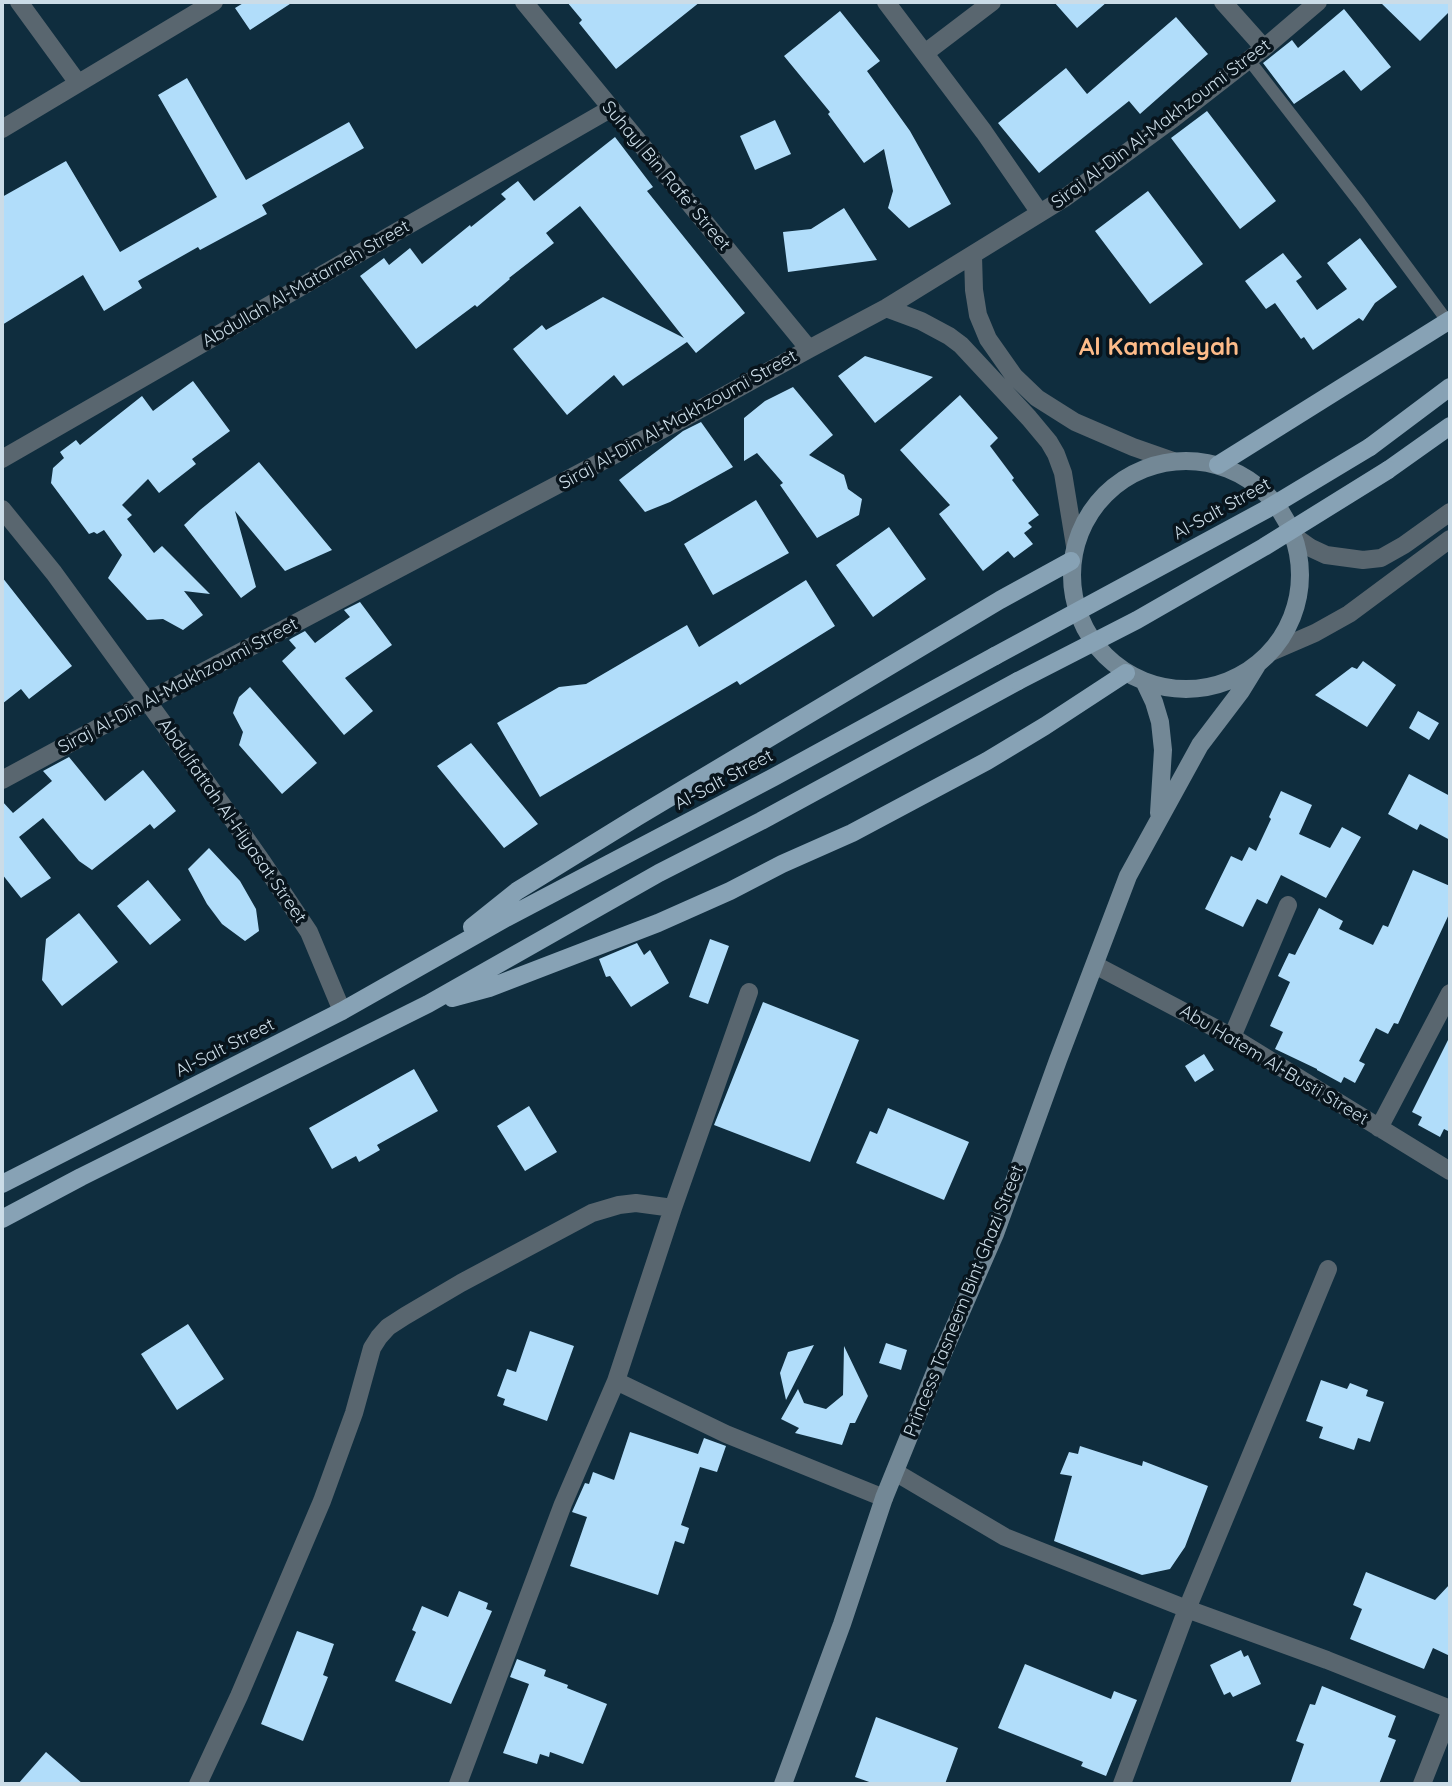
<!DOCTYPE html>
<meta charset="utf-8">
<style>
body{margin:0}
#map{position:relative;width:1452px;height:1786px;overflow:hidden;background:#0f2d3e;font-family:Quicksand,sans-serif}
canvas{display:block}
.frame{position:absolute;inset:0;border:4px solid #cbdce7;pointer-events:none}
</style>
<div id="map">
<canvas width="1452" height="1786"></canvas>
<div class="frame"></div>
</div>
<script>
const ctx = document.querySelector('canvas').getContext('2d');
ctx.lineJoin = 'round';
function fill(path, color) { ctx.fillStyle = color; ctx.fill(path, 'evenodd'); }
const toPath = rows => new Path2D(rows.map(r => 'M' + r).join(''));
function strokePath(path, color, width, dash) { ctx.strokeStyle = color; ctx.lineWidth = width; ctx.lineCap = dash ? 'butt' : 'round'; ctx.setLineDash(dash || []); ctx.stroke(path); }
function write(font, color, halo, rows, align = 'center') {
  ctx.font = font + ' Quicksand,sans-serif'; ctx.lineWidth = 7; ctx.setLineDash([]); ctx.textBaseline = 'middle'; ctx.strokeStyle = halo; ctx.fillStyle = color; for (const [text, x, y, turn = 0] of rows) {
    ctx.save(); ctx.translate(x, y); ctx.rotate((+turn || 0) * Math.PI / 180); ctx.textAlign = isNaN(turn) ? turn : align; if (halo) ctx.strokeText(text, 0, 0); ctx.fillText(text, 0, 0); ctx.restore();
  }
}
fill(toPath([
 [245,2,293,2,250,30,235,8],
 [567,2,700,2,616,69,579,23,582,20],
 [1054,2,1107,2,1077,28],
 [1380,2,1450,2,1450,11,1420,41],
 [1344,9,1391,67,1361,91,1344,70,1294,104,1263,63,1292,40,1298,48],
 [840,11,880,61,867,71,910,131,951,204,909,228,888,208,893,191,884,149,864,163,828,114,830,112,784,56],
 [1176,17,1208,54,1140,114,1129,101,1039,173,998,123,1066,68,1087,94],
 [187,78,246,180,349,122,364,148,262,205,267,214,200,250,198,247,138,281,142,288,104,311,83,275,2,325,2,197,66,161,120,252,217,197,158,95],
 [1207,111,1276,201,1240,229,1171,138],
 [775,120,791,154,755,170,740,136],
 [615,137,653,187,647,191,745,313,696,353,687,342,623,386,614,375,567,415,513,349,542,325,546,330,603,297,684,338,580,206,546,233,554,243,509,278,510,279,477,307,475,305,416,349,360,276,384,258,389,265,410,248,422,264,470,225,471,227,506,199,501,194,518,181,534,201],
 [1148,191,1203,264,1150,304,1095,231],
 [844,208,877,260,788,272,783,232,811,229],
 [1360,238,1397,287,1375,303,1363,321,1359,318,1313,350,1304,337,1301,339,1275,303,1266,309,1245,281,1283,253,1302,277,1296,281,1317,310,1347,289,1327,263],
 [865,356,933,377,875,423,838,376],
 [193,381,230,431,192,459,196,464,159,493,148,479,122,505,132,515,127,519,154,553,162,546,210,594,184,591,203,615,183,630,163,619,147,620,108,578,122,555,104,530,97,534,94,532,89,534,51,483,53,468,64,458,60,452,76,440,80,445,142,396,153,411],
 [793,387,833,435,809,455,844,475,848,489,862,499,859,515,817,538,780,485,783,483,757,453,744,461,744,418,765,401],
 [960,395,998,438,990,446,1014,478,1012,480,1039,515,1028,523,1032,527,1024,533,1033,544,1014,558,1008,551,983,571,939,514,950,505,900,450],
 [701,422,733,467,670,502,645,512,619,480,683,431],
 [259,462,332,550,285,571,235,511,256,587,241,598,184,525,200,510],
 [756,500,789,553,713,595,684,544],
 [889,527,926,579,873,617,836,565],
 [2,577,72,666,29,699,21,689,2,704],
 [806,580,835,626,740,685,737,681,540,797,497,723,559,687,586,684,687,625,699,647],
 [360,602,392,645,345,678,373,711,344,735,282,661,296,648,289,640,292,638,305,631,315,643,350,617,344,610],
 [1363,661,1396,685,1367,727,1315,695,1352,667,1357,669],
 [250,687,317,763,282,794,239,745,243,732,233,713,239,697],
 [1418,711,1439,723,1429,740,1409,728],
 [471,743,538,824,504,848,437,766],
 [69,757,105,801,143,770,176,811,154,829,150,824,92,870,79,861,43,818,19,837,51,878,21,898,2,874,2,801,13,813,52,781,43,771],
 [1409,774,1450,796,1450,840,1420,824,1417,830,1388,814],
 [1281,791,1312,805,1299,834,1330,848,1342,827,1361,837,1326,898,1281,875,1267,904,1257,899,1243,927,1205,909,1231,856,1242,861,1249,847,1256,851,1271,819,1269,817],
 [209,848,240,881,256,909,259,931,245,941,222,924,207,904,188,869],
 [1413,870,1450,886,1450,912,1398,1024,1394,1023,1388,1034,1376,1028,1359,1061,1365,1064,1355,1083,1344,1077,1341,1083,1317,1070,1317,1069,1275,1049,1283,1032,1270,1026,1290,982,1278,976,1289,953,1295,955,1319,908,1343,921,1339,929,1373,945,1383,925,1388,927],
 [148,880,181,920,150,945,117,906],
 [79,913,118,962,62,1006,42,980,46,939],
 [710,939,729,946,708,1004,689,997],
 [637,943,644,955,650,950,669,983,631,1007,610,976,606,977,599,959],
 [763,1002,859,1040,810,1162,714,1125],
 [1450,1036,1450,1132,1444,1129,1440,1137,1418,1125,1422,1117,1412,1112],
 [1204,1054,1214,1070,1195,1082,1185,1066],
 [414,1069,438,1111,377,1145,380,1150,359,1162,356,1156,332,1169,309,1128],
 [529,1106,557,1152,525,1171,497,1126],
 [888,1108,969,1142,944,1200,856,1163,870,1131,877,1134],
 [188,1324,224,1379,177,1410,141,1354],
 [530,1331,574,1346,547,1421,503,1405,505,1399,497,1396,507,1369,516,1372],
 [886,1343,907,1350,901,1370,879,1363],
 [814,1345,786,1400,780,1373,788,1352],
 [844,1346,868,1396,855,1423,850,1423,842,1445,795,1433,799,1428,781,1419,798,1389,804,1403,826,1409,843,1395],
 [1321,1380,1347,1389,1350,1383,1368,1390,1366,1396,1384,1402,1370,1442,1358,1438,1354,1450,1319,1438,1323,1427,1306,1421],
 [630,1432,698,1454,704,1438,726,1446,717,1472,700,1467,681,1525,689,1528,684,1544,675,1541,658,1595,570,1566,587,1517,572,1512,585,1483,589,1484,593,1472,614,1480],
 [1080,1446,1142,1466,1143,1461,1208,1486,1185,1547,1170,1569,1142,1575,1054,1541,1072,1476,1060,1474,1069,1452,1078,1454],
 [1366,1572,1435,1600,1450,1584,1450,1656,1433,1648,1424,1669,1350,1639,1362,1609,1353,1605],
 [459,1591,488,1603,486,1609,492,1611,451,1704,395,1681,416,1632,412,1630,422,1606,448,1617],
 [297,1631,334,1644,323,1675,328,1677,303,1741,261,1724],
 [1241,1650,1244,1657,1248,1655,1261,1684,1233,1697,1230,1692,1224,1695,1210,1665],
 [517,1659,546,1670,544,1676,568,1685,567,1688,607,1704,583,1764,550,1752,549,1757,540,1754,537,1764,503,1753,529,1684,510,1677],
 [1025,1664,1111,1699,1114,1691,1137,1700,1106,1776,1081,1766,1083,1762,998,1728],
 [1322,1686,1396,1716,1388,1737,1396,1740,1379,1784,1290,1784,1304,1744,1296,1741,1310,1704,1315,1705],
 [876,1717,958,1748,945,1784,875,1784,855,1777],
 [46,1752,83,1784,18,1784]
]), '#b1ddfa');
strokePath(toPath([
 [1249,60,1360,203,1448,322]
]), '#59666f', 12);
strokePath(toPath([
 [19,2,78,83],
 [524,2,809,349],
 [886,2,984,132,1040,213],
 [1223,2,1264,48],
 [925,53,992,2],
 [2,129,214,2],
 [973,256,974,290,978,315,988,339,1014,376,1037,398,1075,422,1133,447,1173,461],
 [886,308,921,321,949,336,961,345,1029,418,1049,442,1056,454,1063,473,1075,546],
 [2,459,610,109],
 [2,509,54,573,209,786,263,863,309,932,342,1011],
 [2,780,148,701,684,418,809,349,886,308,1066,197,1174,118,1264,48,1318,2],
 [1095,965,1232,1037,1450,1171],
 [1232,1037,1288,905],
 [1379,1128,1450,993],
 [616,1381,726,1434,884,1498],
 [895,1472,1005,1537,1187,1609,1327,1660,1450,1709],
 [198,1784,239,1696,322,1501,354,1413,372,1348,379,1337,388,1327,405,1316,461,1283,592,1213,619,1205,636,1203,673,1208],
 [458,1784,563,1504,616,1381,673,1208,749,992],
 [1122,1784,1187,1609,1328,1269],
 [1422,1784,1450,1713]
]), '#59666f', 18);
strokePath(toPath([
 [1294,536,1311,548,1326,555,1363,560,1381,558,1404,545,1450,512],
 [1271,652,1315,633,1349,614,1450,539]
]), '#59666f', 18);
strokePath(toPath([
 '1072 575a114 114 0 1 1 228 0a114 114 0 1 1-228 0Z',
 [1145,683,1154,702,1160,722,1163,750,1159,813],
 [783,1784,842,1624,884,1498,940,1360,995,1234,1058,1060,1128,876,1200,745,1241,691,1257,665]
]), '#738896', 18);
strokePath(toPath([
 [1370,447,1450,387],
 [1218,465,1450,320],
 [1388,470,1450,426],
 [472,927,517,891,637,817,1000,600,1071,561],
 [452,998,489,988,658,923,730,891,782,864,852,833,987,761,1045,726,1126,673],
 [2,1184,342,1011,506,918,774,777,995,656],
 [2,1219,81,1177,428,1004,659,873,761,821,1018,681]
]), '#87a2b5', 18);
strokePath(toPath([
 [995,656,1267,509,1370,447],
 [1018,681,1137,620,1264,547,1388,470]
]), '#87a2b5', 18);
write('18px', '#cbdce7', '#08141c', [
 ["Siraj Al-Din Al-Makhzoumi Street",1161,124,-37],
 ["Suhayl Bin Rafe‘ Street",666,176,50],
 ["Abdullah Al-Matarneh Street",306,284,-30],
 ["Siraj Al-Din Al-Makhzoumi Street",678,420,-29],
 ["Al-Salt Street",1222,509,-29],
 ["Siraj Al-Din Al-Makhzoumi Street",178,686,-28],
 ["Al-Salt Street",724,780,-28],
 ["Abdulfattah Al-Hiyasat Street",232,821,55],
 ["Al-Salt Street",225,1048,-27],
 ["Abu Hatem Al-Busti Street",1274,1065,31],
 ["Princess Tasneem Bint Ghazi Street",964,1301,-68]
]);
write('bold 24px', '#fdbb89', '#08141c', [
 ["Al Kamaleyah",1159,348]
]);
</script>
